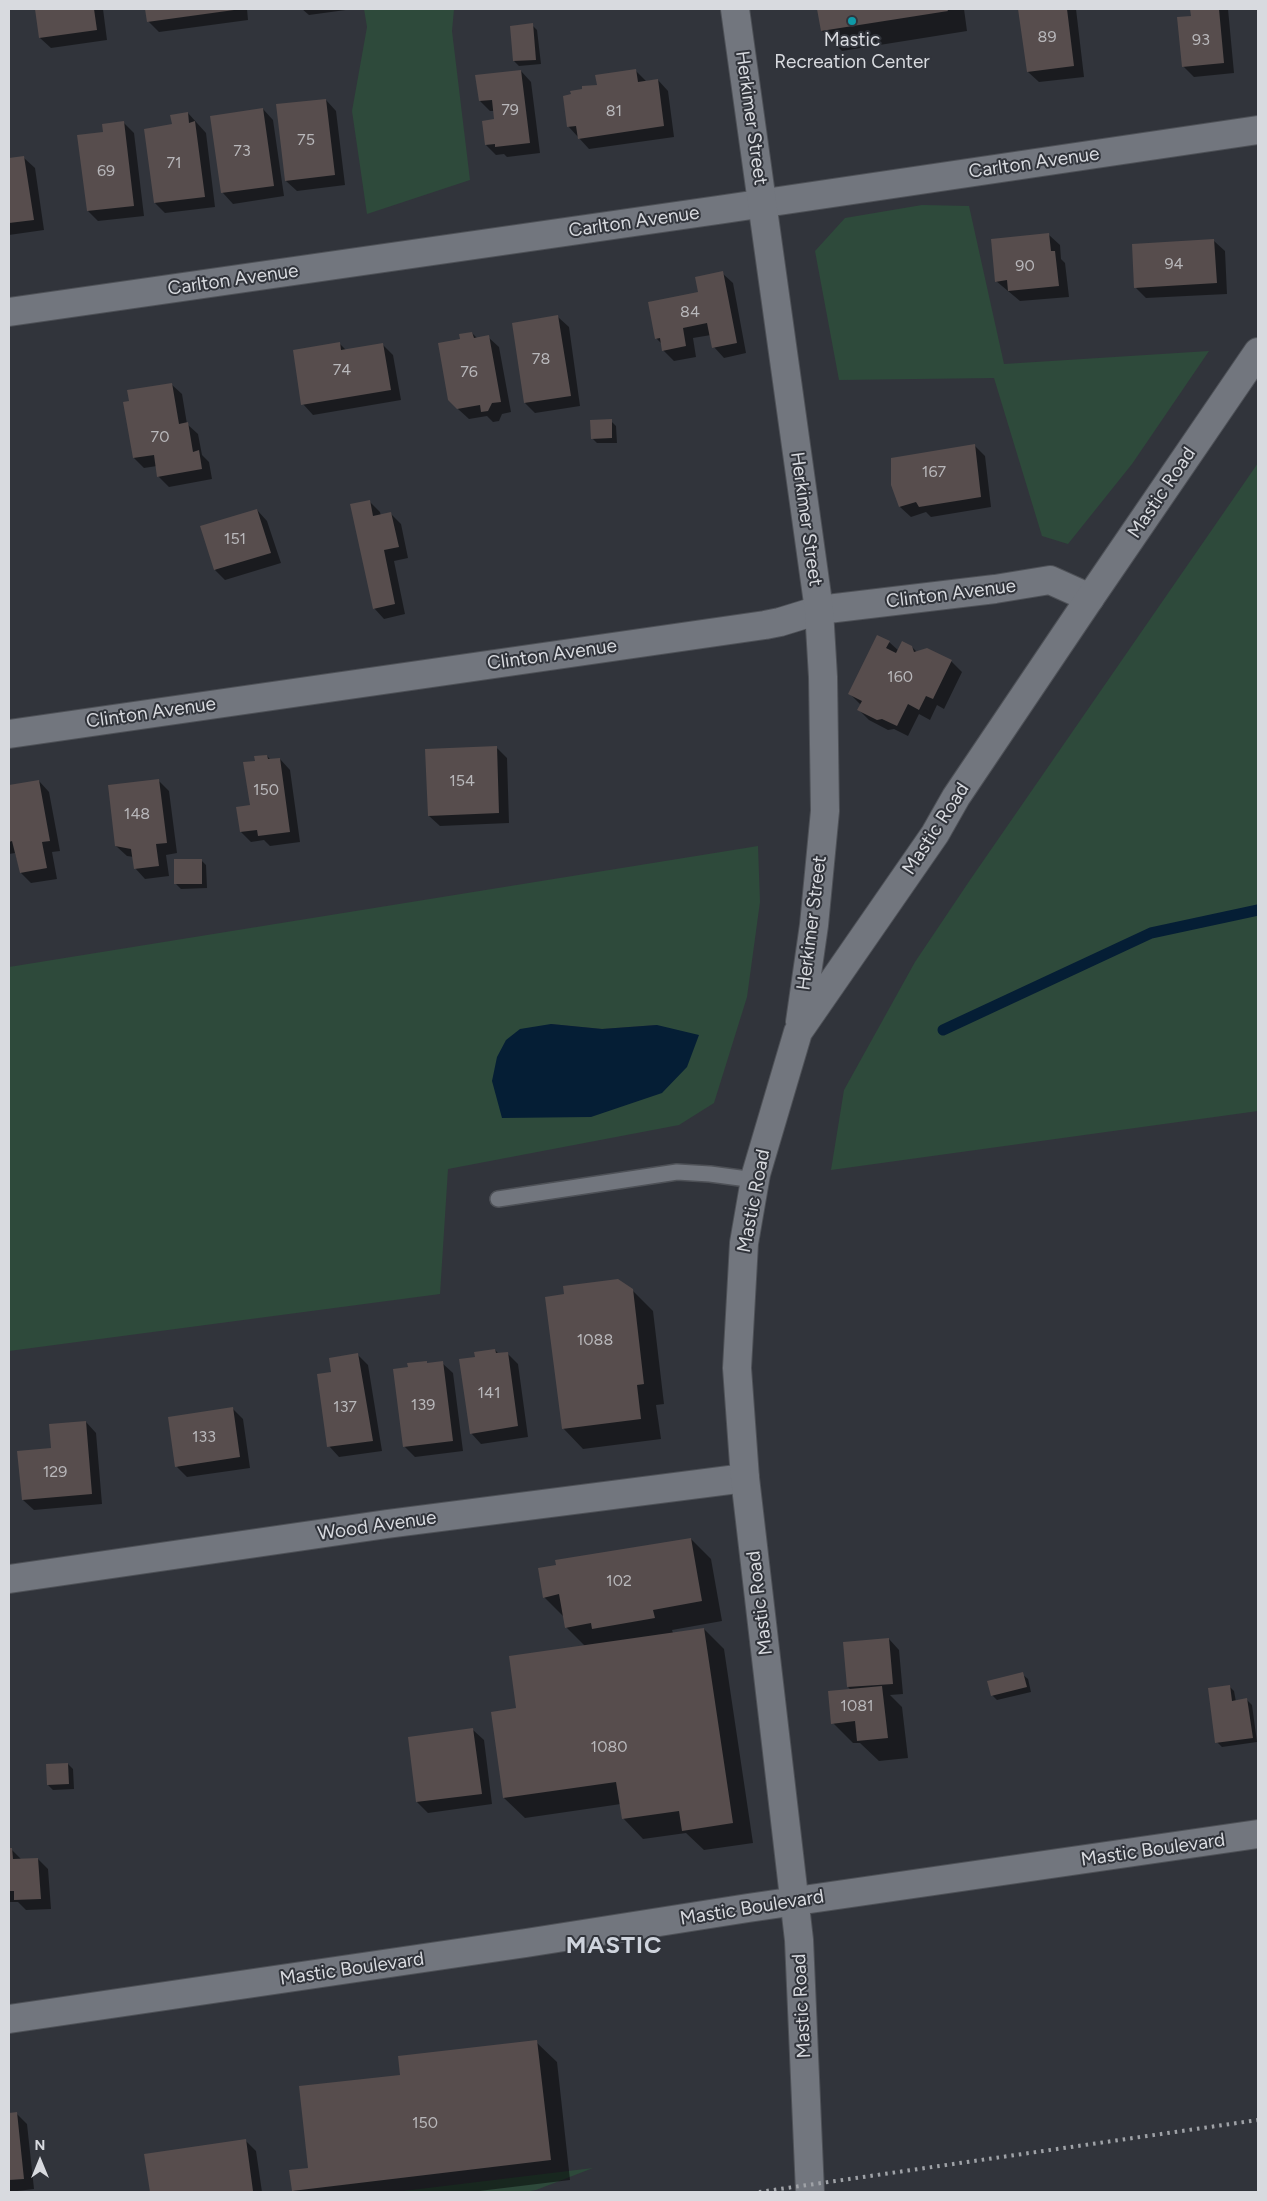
<!DOCTYPE html>
<style>
body{margin:0}
#map{position:relative;width:1267px;height:2201px;overflow:hidden;background:#31343b;font-family:Figtree,sans-serif}
canvas{display:block}
.frame{position:absolute;inset:0;border:10px solid #d8dadf;pointer-events:none}
.north{position:absolute;left:15px;top:2136px;width:50px;height:50px;-webkit-text-stroke:4px #31343b;paint-order:stroke;rotate:0deg;font-size:14px;font-weight:700;line-height:20px;text-align:center;color:#d8dadf}
.north::after{content:'';display:block;margin:auto;width:18px;height:22px;background:#d8dadf;clip-path:polygon(50% 0,100% 100%,50% 72%,0 100%)}
</style>
<div id="map">
<canvas width="1267" height="2201"></canvas>
<div class="frame"></div>
<div class="north">N</div>
</div>
<script>
const ctx = document.querySelector('canvas').getContext('2d');
ctx.lineJoin = 'round';
function fill(path, color) { ctx.fillStyle = color; ctx.fill(path, 'evenodd'); }
const toPath = rows => new Path2D(rows.map(r => 'M' + r).join(''));
function strokePath(path, color, width, dash) { ctx.strokeStyle = color; ctx.lineWidth = width; ctx.lineCap = dash ? 'butt' : 'round'; ctx.setLineDash(dash || []); ctx.stroke(path); }
function write(font, color, halo, rows, align = 'center') {
  ctx.font = font + ' Figtree,sans-serif'; ctx.lineWidth = 4; ctx.setLineDash([]); ctx.textBaseline = 'middle'; ctx.strokeStyle = halo; ctx.fillStyle = color; for (const [text, x, y, turn = 0] of rows) {
    ctx.save(); ctx.translate(x, y); ctx.rotate((+turn || 0) * Math.PI / 180); ctx.textAlign = isNaN(turn) ? turn : align; if (halo) ctx.strokeText(text, 0, 0); ctx.fillText(text, 0, 0); ctx.restore();
  }
}
fill(toPath([
 [364,9,454,9,452,31,470,180,367,214,352,111,367,27],
 [922,205,969,206,1004,364,1209,351,1132,464,1068,544,1042,536,994,378,839,380,815,251,845,218],
 [1258,463,1258,1111,831,1170,844,1090,915,962,970,880],
 [758,846,760,902,747,997,714,1103,679,1125,448,1169,440,1294,9,1351,9,967],
 [551,1024,602,1029,657,1025,492,1081],
 [593,2168,536,2190,524,2192,395,2192]
]), '#2e4a3b');
fill(toPath([
 [551,1024,602,1029,657,1025,699,1035,687,1067,662,1093,591,1117,502,1118,492,1081,497,1057,506,1040,520,1029]
]), '#051e35');
fill(toPath([
 [36,9,103,9,107,40,51,48,40,38],
 [147,9,247,9,248,20,159,32,148,21],
 [302,9,353,9,309,15],
 [818,9,964,9,967,31,842,51,822,31],
 [1020,9,1076,9,1084,77,1039,82,1028,72],
 [1191,9,1228,9,1234,73,1194,77,1183,66,1192,17],
 [532,25,537,30,541,64,519,66,514,61],
 [521,71,531,82,540,153,507,157,504,154,496,155,486,145,496,121,495,111,490,111,480,101],
 [636,71,646,81,658,80,668,91,674,137,589,149,568,126],
 [326,100,336,111,345,185,297,191,286,181],
 [263,109,273,120,284,196,233,204,223,193,212,117],
 [188,113,206,133,215,207,165,213,155,203,173,125],
 [123,122,134,133,144,216,98,221,88,211],
 [24,158,35,168,44,230,9,235,9,160],
 [1049,235,1060,245,1061,259,1065,263,1069,297,1020,301,996,281],
 [1214,241,1225,251,1227,294,1146,298,1136,288],
 [722,273,733,283,746,353,724,358,714,347,711,335,693,338,696,357,674,361,663,350,662,344,656,338],
 [558,317,569,327,580,406,535,413,525,403],
 [472,333,478,339,488,337,499,347,511,412,502,414,499,421,493,422,487,416,469,419,458,409,462,340],
 [340,344,346,350,382,344,393,355,401,400,313,415,303,404],
 [171,384,182,394,187,424,198,434,202,455,209,462,212,479,169,487,158,476,157,466,144,468,134,458,130,402],
 [611,421,616,426,617,443,597,443,592,438],
 [974,445,985,456,991,507,931,517,926,512,911,517,900,507,893,484],
 [369,501,380,512,381,516,391,514,401,524,408,558,394,561,405,614,384,619,374,608],
 [257,510,267,521,281,563,225,580,215,570],
 [889,642,899,651,912,647,917,652,927,649,951,661,962,672,944,709,937,705,930,720,919,714,908,736,894,729,888,730,869,720,859,710,861,705,850,694],
 [496,747,507,758,509,823,440,826,429,816],
 [267,756,271,760,280,759,290,770,300,842,270,846,264,840,251,842,241,832,252,806],
 [158,780,169,791,177,853,166,855,169,876,145,879,135,868,134,857,127,856,116,846],
 [39,781,49,792,60,851,52,852,57,879,31,883,21,873,15,853,9,854,9,786],
 [201,860,206,865,207,888,181,889,176,884],
 [632,1290,653,1311,664,1404,656,1405,661,1439,583,1449,563,1428],
 [495,1350,499,1354,507,1353,518,1364,528,1437,481,1444,471,1433,476,1358],
 [358,1355,368,1365,382,1451,339,1457,329,1446],
 [442,1363,453,1373,463,1451,415,1457,404,1446],
 [233,1409,243,1419,250,1468,187,1477,177,1467],
 [86,1422,96,1433,102,1504,34,1510,23,1500,53,1449],
 [691,1539,711,1559,722,1621,672,1630,673,1633,704,1629,724,1649,753,1843,704,1850,686,1833,643,1839,623,1818,621,1804,525,1818,504,1798,518,1709,585,1646,566,1627,564,1617,544,1597],
 [889,1639,899,1650,903,1694,890,1695,902,1707,908,1758,879,1761,860,1743,853,1743,833,1723,851,1690,848,1687],
 [1022,1674,1028,1679,1031,1692,997,1700,992,1695],
 [1229,1686,1234,1691,1236,1702,1247,1700,1252,1705,1257,1742,1222,1747,1217,1742],
 [473,1730,484,1740,492,1804,428,1813,417,1802,409,1738],
 [68,1764,73,1769,74,1789,53,1790,48,1785],
 [9,1849,11,1849,22,1860,38,1859,48,1869,51,1909,26,1910,18,1902,9,1902],
 [536,2042,557,2062,570,2180,471,2192,295,2192,293,2190,310,2169,401,2076],
 [16,2113,27,2124,34,2189,9,2192,9,2114],
 [245,2140,256,2151,262,2192,151,2192,146,2155]
]), '#0007');
strokePath(toPath([
 [943,1030,1151,933,1258,910]
]), '#051e35', 11);
fill(toPath([
 [35,9,94,9,97,30,39,38],
 [145,9,234,9,234,10,147,22],
 [817,9,947,9,948,11,821,31],
 [1018,9,1067,9,1074,66,1027,72],
 [1190,9,1219,9,1224,63,1182,67,1177,17,1191,16],
 [533,23,536,60,513,61,510,26],
 [636,69,638,82,658,79,664,126,578,139,576,126,567,127,563,96,571,94,570,91,582,89,582,86,597,85,595,75],
 [521,70,530,143,495,147,495,144,485,145,482,121,494,119,492,100,479,101,475,75],
 [326,99,335,175,285,181,276,104],
 [263,108,274,186,221,193,210,116],
 [188,112,189,123,195,121,205,197,154,203,144,129,172,124,170,115],
 [124,121,134,206,87,211,77,135,103,132,102,124],
 [24,156,34,220,9,223,9,158],
 [1049,233,1051,251,1055,251,1059,286,1008,291,1007,280,995,282,991,239],
 [1214,239,1217,283,1134,288,1132,244],
 [723,271,737,343,712,348,707,323,683,328,686,346,662,351,660,338,655,339,648,302,698,292,695,277],
 [558,315,571,396,524,403,512,323],
 [472,332,474,338,489,335,501,402,492,403,488,411,481,412,480,405,457,409,448,400,438,343,460,339,459,334],
 [340,342,341,350,383,343,391,390,301,405,293,350],
 [172,383,179,424,188,422,193,452,199,450,202,469,157,477,154,455,133,458,123,402,129,401,127,390],
 [612,419,612,438,591,439,590,420],
 [975,444,981,497,919,507,916,502,899,507,891,485,891,458],
 [370,500,373,516,391,512,399,547,384,550,395,604,373,609,350,504],
 [257,509,271,553,214,570,200,526],
 [877,635,890,641,886,648,896,653,902,641,912,646,914,652,927,648,952,660,933,699,926,696,919,710,908,704,897,726,882,719,877,720,857,710,862,701,848,694],
 [497,746,499,813,428,816,425,749],
 [267,755,268,759,280,758,290,832,258,836,257,830,240,832,236,807,250,805,243,762,255,761,254,756],
 [159,779,167,843,156,844,159,866,134,869,131,849,115,846,108,785],
 [39,780,50,841,42,842,47,868,20,873,12,841,9,842,9,785],
 [174,859,202,859,202,884,174,884],
 [618,1279,633,1289,644,1384,637,1385,641,1419,562,1429,545,1297,564,1294,563,1286],
 [495,1349,496,1353,508,1352,518,1426,470,1434,459,1359,475,1357,474,1352],
 [358,1353,373,1441,327,1447,317,1374,331,1372,329,1358],
 [427,1361,427,1363,443,1361,453,1441,403,1447,393,1369,408,1367,407,1363],
 [233,1407,240,1457,175,1467,168,1417],
 [86,1421,92,1494,22,1500,17,1451,51,1448,49,1424],
 [691,1538,702,1601,653,1610,655,1618,592,1629,591,1623,565,1628,559,1594,543,1598,538,1568,556,1565,555,1560],
 [704,1628,733,1823,682,1831,679,1811,622,1819,616,1782,503,1798,491,1712,516,1708,509,1656],
 [889,1638,893,1684,847,1687,843,1642],
 [1023,1672,1027,1687,991,1696,987,1681],
 [1230,1685,1232,1701,1247,1698,1253,1738,1215,1743,1208,1688],
 [882,1686,888,1738,857,1741,855,1721,831,1724,828,1691],
 [473,1728,482,1794,416,1802,408,1737],
 [68,1763,69,1784,47,1785,46,1764],
 [9,1848,12,1848,13,1859,38,1858,41,1899,14,1900,14,1891,9,1891],
 [537,2040,551,2160,292,2191,289,2170,308,2168,299,2086,400,2075,398,2056],
 [17,2112,24,2179,9,2180,9,2113],
 [246,2139,253,2191,150,2192,144,2154]
]), '#574d4d');
const lane = toPath([
 [498,1199,677,1172,710,1174,755,1180]
]);
const street = toPath([
 [9,312,718,210,1258,130],
 [9,734,765,625,780,622,819,610,995,589,1050,580,1090,598],
 [9,1579,387,1524,745,1478],
 [9,2019,526,1943,748,1908,1258,1834]
]);
const secondary = toPath([
 [735,9,819,610,823,677,825,811,814,925,800,1022],
 [810,2192,799,1940,745,1478,737,1368,744,1243,756,1174,798,1032,935,834,956,797,1090,598,1258,352]
]);
strokePath(lane, '#4e5157', 18);
strokePath(street, '#4e5157', 30);
strokePath(secondary, '#4e5157', 30);
strokePath(lane, '#72767e', 15);
strokePath(street, '#72767e', 28);
strokePath(secondary, '#72767e', 28);
strokePath(toPath([
 [759,2192,1258,2120]
]), '#9fa2a7', 4, [2.5, 5]);
for (const [x, y, r, color] of [
 [852,21,5,"#0f9aa8"]
]) { const dot = new Path2D(); dot.arc(x, y, r, 0, 2 * Math.PI); ctx.fillStyle = color; ctx.fill(dot); strokePath(dot, '#31343b', 2); }
write('16px', '#b8b7ba', null, [
 ["89",1047,37],
 ["93",1201,40],
 ["79",510,110],
 ["81",614,111],
 ["75",306,140],
 ["73",242,151],
 ["71",174,163],
 ["69",106,171],
 ["94",1174,264],
 ["90",1025,266],
 ["84",690,312],
 ["78",541,359],
 ["74",342,370],
 ["76",469,372],
 ["70",160,437],
 ["167",934,472],
 ["151",235,539],
 ["160",900,677],
 ["154",462,781],
 ["150",266,790],
 ["148",137,814],
 ["1088",595,1340],
 ["141",489,1393],
 ["139",423,1405],
 ["137",345,1407],
 ["133",204,1437],
 ["129",55,1472],
 ["102",619,1581],
 ["1081",857,1706],
 ["1080",609,1747],
 ["150",425,2123]
]);
write('19px', '#d8dadf', '#31343b', [
 ["Mastic",852,40],
 ["Recreation Center",852,62]
]);
write('19px', '#d8dadf', '#31343b', [
 ["Herkimer Street",751,118,82],
 ["Carlton Avenue",1034,163,-8],
 ["Carlton Avenue",634,222,-8],
 ["Carlton Avenue",233,280,-8],
 ["Mastic Road",1162,493,-56],
 ["Herkimer Street",806,519,82],
 ["Clinton Avenue",951,594,-7],
 ["Clinton Avenue",552,655,-8],
 ["Clinton Avenue",151,713,-8],
 ["Mastic Road",936,829,-57],
 ["Herkimer Street",812,923,-83],
 ["Mastic Road",754,1201,-79],
 ["Wood Avenue",377,1526,-8],
 ["Mastic Road",760,1603,-97],
 ["Mastic Boulevard",1153,1850,-8],
 ["Mastic Boulevard",752,1908,-9],
 ["Mastic Boulevard",352,1969,-8],
 ["Mastic Road",802,2006,-93]
]);
ctx.letterSpacing = '1px';
write('bold 24px', '#cfd4dd', '#31343b', [
 ["MASTIC",614,1946]
]);
ctx.letterSpacing = '0px';
</script>
